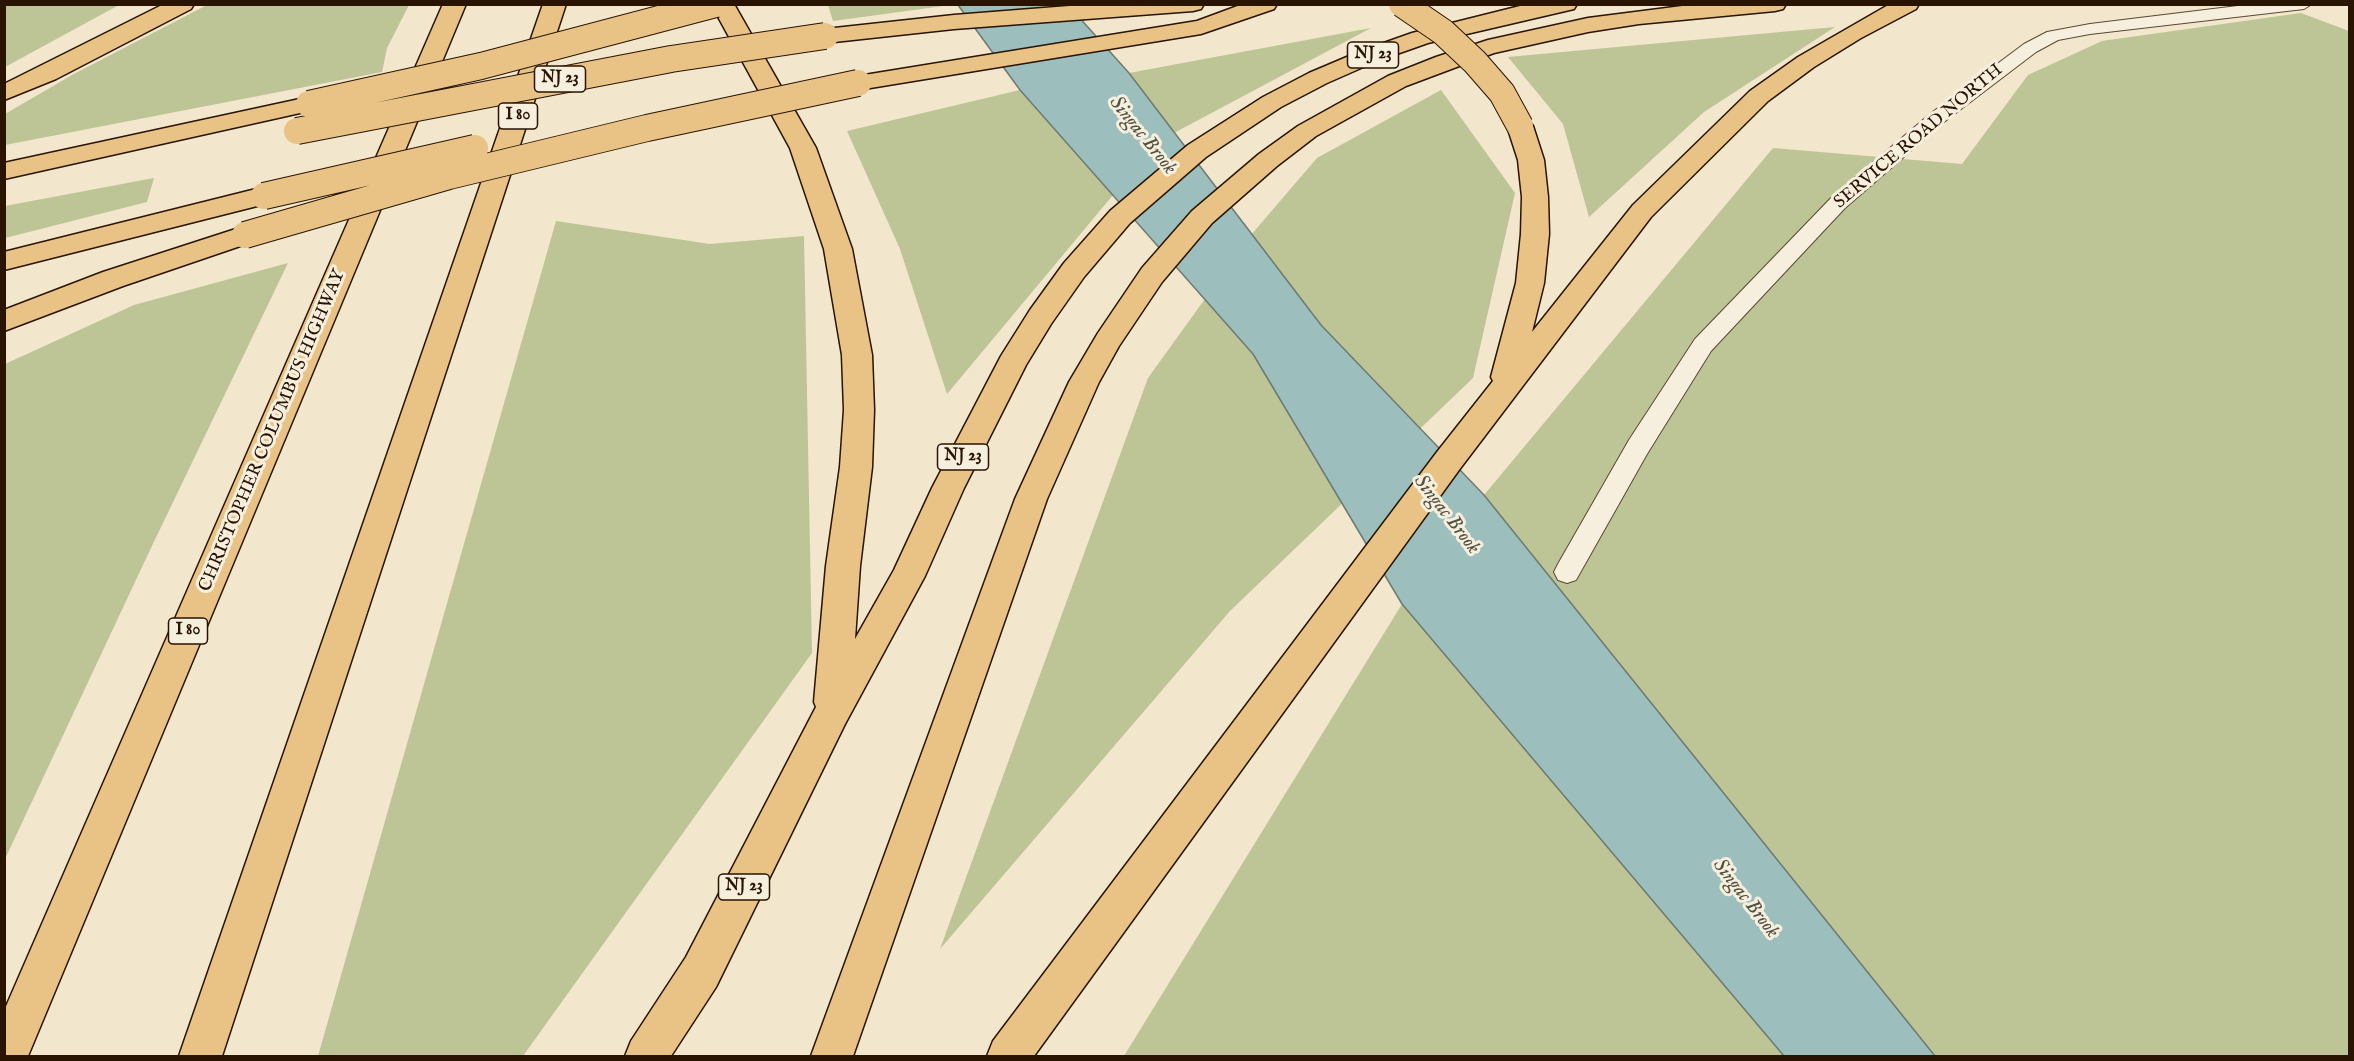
<!DOCTYPE html>
<style>
body{margin:0}
#map{position:relative;width:2354px;height:1061px;overflow:hidden;background:#f2e6cc;font-family:"IM FELL English",serif}
canvas{display:block}
.frame{position:absolute;inset:0;border:6px solid #281400;pointer-events:none}
</style>
<div id="map">
<canvas width="2354" height="1061"></canvas>
<div class="frame"></div>
</div>
<script>
const ctx = document.querySelector('canvas').getContext('2d');
ctx.lineJoin = 'round';
function fill(path, color) { ctx.fillStyle = color; ctx.fill(path, 'evenodd'); }
const toPath = rows => new Path2D(rows.map(r => 'M' + r).join(''));
function strokePath(path, color, width, dash) { ctx.strokeStyle = color; ctx.lineWidth = width; ctx.lineCap = dash ? 'butt' : 'round'; ctx.setLineDash(dash || []); ctx.stroke(path); }
function write(font, color, halo, rows, align = 'center') {
  ctx.font = font + ' "IM FELL English",serif'; ctx.lineWidth = 6; ctx.setLineDash([]); ctx.textBaseline = 'middle'; ctx.strokeStyle = halo; ctx.fillStyle = color; for (const [text, x, y, turn = 0] of rows) {
    ctx.save(); ctx.translate(x, y); ctx.rotate((+turn || 0) * Math.PI / 180); ctx.textAlign = isNaN(turn) ? turn : align; if (halo) ctx.strokeText(text, 0, 0); ctx.fillText(text, 0, 0); ctx.restore();
  }
}
fill(toPath([
 [5,4,119,4,119,5,5,67],
 [958,4,833,21,828,5],
 [207,5,409,5,387,48,382,72,5,145,5,114,72,75],
 [2301,13,2349,31,2349,1056,1124,1056,1402,604,1484,495,1773,148,1962,164,2028,75,2102,41],
 [1835,27,1704,112,1589,217,1563,124,1508,57],
 [1371,28,1174,133,1129,73],
 [1020,90,1113,195,947,394,900,249,847,131],
 [1441,90,1515,193,1473,378,1230,611,940,949,1148,378,1251,235,1317,158],
 [154,178,147,202,5,238,5,206],
 [556,221,710,244,804,236,812,653,523,1056,318,1056],
 [288,263,150,550,5,859,5,364,134,305]
]), '#bdc496');
const water = toPath([
 [958,5,1068,5,1129,73,1321,325,1484,495,1935,1056,1784,1056,1402,604,1253,354,1020,90,958,5]
]);
fill(water, '#9cbebc');
strokePath(water, '#6e7a71', 1.5);
const lane = toPath([
 [2254,4,2312,4,2304,9,2090,34,2058,40,2036,52,1944,122,1845,208,1711,351,1647,454,1576,580,1567,583,1558,580,1554,572,1558,564,1629,440,1695,339,1831,198,1930,114,2024,44,2047,32,2090,24,2254,4]
]);
const primary = toPath([
 [1698,4,1786,4,1783,9,1775,11,1639,24,1588,32,1494,53,1406,86,1316,136,1277,166,1212,223,1162,282,1119,346,1099,382,1047,499,853,1056,811,1056,1015,499,1069,382,1098,333,1142,268,1192,211,1259,154,1298,126,1388,76,1436,57,1488,40,1588,18,1698,4]
]);
const highway = toPath([
 [164,4,194,4,191,9,56,79,4,100,4,84,164,4],
 [443,4,466,4,28,1056,4,1056,4,1011,443,4],
 [543,4,566,4,222,1056,179,1056,543,4],
 [711,4,734,4,816,148,852,249,872,355,874,410,872,467,860,566,855,639,894,570,932,488,1001,356,1030,310,1064,263,1110,211,1188,145,1263,97,1309,73,1361,51,1412,33,1528,4,1577,4,1574,9,1428,43,1377,61,1327,83,1281,107,1206,157,1130,223,1084,277,1051,324,1026,365,964,488,925,576,845,724,716,987,671,1056,625,1056,631,1041,686,957,816,707,814,702,826,566,840,467,844,410,842,355,824,249,790,148,711,4],
 [1095,4,1204,4,1201,9,1193,11,954,29,825,43,817,41,813,36,817,31,825,29,954,15,1095,4],
 [1243,4,1277,4,1274,9,1201,34,858,90,849,88,846,83,849,78,858,76,1197,21,1243,4],
 [1890,4,1919,4,1916,9,1861,38,1814,67,1768,101,1651,217,1459,470,1034,1056,987,1056,993,1041,1437,452,1493,381,1491,377,1516,283,1521,234,1522,197,1518,160,1507,126,1511,121,1520,118,1529,121,1533,126,1544,160,1548,197,1549,234,1544,283,1532,332,1633,205,1750,91,1798,57,1890,4],
 [309,97,318,99,321,104,318,109,4,179,4,163,309,97],
 [264,187,273,190,277,196,273,202,4,270,4,252,264,187],
 [245,226,255,229,259,235,255,241,123,286,4,331,4,310,103,272,245,226]
]);
strokePath(lane, '#5a4833', 2);
strokePath(primary, '#281400', 3);
strokePath(highway, '#281400', 3);
fill(lane, '#f7efde');
fill(primary, '#e9c386');
fill(highway, '#e9c386');
const highwayBridge = toPath([
 [1402,4,1443,32,1475,62,1502,93,1520,126],
 [309,104,481,66,716,4],
 [297,131,671,59,825,36],
 [264,196,475,148],
 [245,235,449,176,647,128,858,83]
]);
strokePath(highwayBridge, '#281400', 28, []);
strokePath(highwayBridge, '#e9c386', 26);
for (const [x, y, w] of [
 [1373,55,51],
 [560,79,51],
 [518,116,39],
 [963,457,51],
 [188,631,39],
 [744,887,51]
]) { const box = new Path2D(); box.roundRect(x - w / 2, y - 13, w, 26, 4.5); ctx.fillStyle = '#f7efde'; ctx.fill(box); strokePath(box, '#281400', 1.5); }
write('bold 16px', '#281400', null, [
 ["NJ 23",1373,55],
 ["NJ 23",560,79],
 ["I 80",518,116],
 ["NJ 23",963,457],
 ["I 80",188,631],
 ["NJ 23",744,887]
]);
write('18px', '#281400', '#f7efde', [
 ["SERVICE ROAD NORTH",1919,137,-40],
 ["CHRISTOPHER COLUMBUS HIGHWAY",273,431,-67]
]);
write('italic 20px', '#515042', '#f7efde', [
 ["Singac Brook",1142,136,51],
 ["Singac Brook",1446,515,52],
 ["Singac Brook",1745,899,52]
]);
</script>
